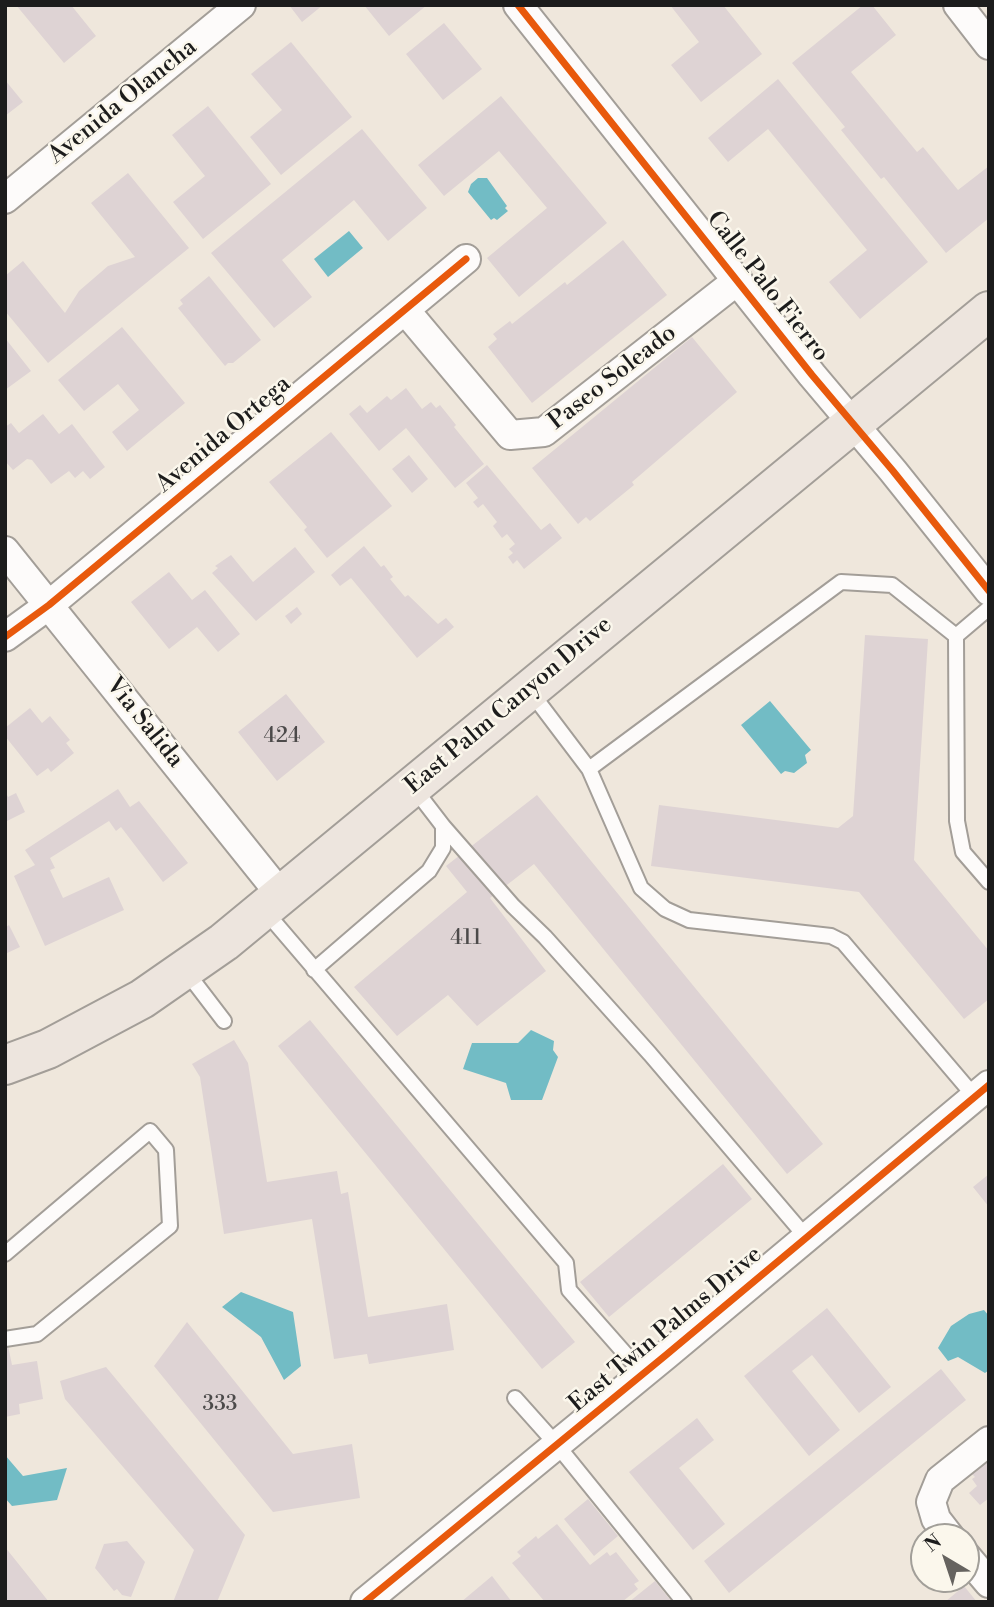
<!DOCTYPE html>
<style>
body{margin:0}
#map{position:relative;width:994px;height:1607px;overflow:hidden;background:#efe7dc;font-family:"Libre Bodoni",serif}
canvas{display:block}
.frame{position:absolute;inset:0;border:7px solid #1c1c1c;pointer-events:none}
.north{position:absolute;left:910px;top:1523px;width:70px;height:70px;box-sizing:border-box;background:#fbf7ec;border:2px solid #a29f99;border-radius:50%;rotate:321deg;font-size:19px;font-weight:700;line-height:28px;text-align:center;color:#1c1c1c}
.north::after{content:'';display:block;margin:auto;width:24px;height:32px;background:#66635f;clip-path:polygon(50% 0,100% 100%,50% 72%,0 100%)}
</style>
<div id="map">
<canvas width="994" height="1607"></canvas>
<div class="frame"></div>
<div class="north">N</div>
</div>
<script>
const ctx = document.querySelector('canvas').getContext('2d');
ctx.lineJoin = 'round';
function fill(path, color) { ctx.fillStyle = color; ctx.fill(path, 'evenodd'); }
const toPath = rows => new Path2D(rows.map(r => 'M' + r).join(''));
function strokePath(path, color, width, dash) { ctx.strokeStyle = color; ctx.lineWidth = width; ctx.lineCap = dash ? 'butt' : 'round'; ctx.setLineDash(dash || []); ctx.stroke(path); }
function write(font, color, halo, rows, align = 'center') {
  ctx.font = font + ' "Libre Bodoni",serif'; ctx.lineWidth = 5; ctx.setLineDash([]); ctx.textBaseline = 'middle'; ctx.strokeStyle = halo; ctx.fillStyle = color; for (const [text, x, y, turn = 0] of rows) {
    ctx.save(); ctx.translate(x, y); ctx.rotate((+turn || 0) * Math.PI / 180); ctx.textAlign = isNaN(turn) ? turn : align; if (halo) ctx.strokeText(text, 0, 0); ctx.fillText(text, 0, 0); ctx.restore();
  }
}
fill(toPath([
 [478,178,487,178,507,206,505,208,508,211,497,220,494,218,491,220,468,192,471,184],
 [349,231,363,248,328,277,314,259],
 [770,701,811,750,805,755,807,763,794,773,785,771,781,774,741,725],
 [531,1030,554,1041,553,1050,558,1057,542,1100,511,1100,506,1083,463,1069,472,1043,518,1043],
 [241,1292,293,1312,301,1366,284,1380,261,1337,222,1307],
 [984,1310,989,1316,989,1370,985,1373,958,1357,948,1361,938,1348,951,1326,969,1314],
 [5,1455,23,1476,67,1468,57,1500,12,1506,5,1498]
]), '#72bcc5');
fill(toPath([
 [16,5,71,5,96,36,64,63],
 [289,5,323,5,302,22],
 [364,5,427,5,389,36],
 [670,5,723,5,762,54,701,102,671,65,699,42],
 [863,5,872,5,896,35,851,72,917,152,923,147,958,190,989,166,989,218,946,253,884,177,881,179,841,130,845,127,792,63],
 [444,23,482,69,443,100,406,54],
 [291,42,352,117,281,175,250,137,282,110,251,74],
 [778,79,928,262,860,319,829,282,867,250,768,129,728,162,708,138],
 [5,80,23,102,5,116],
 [501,96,607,223,519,297,487,258,547,208,499,151,444,196,418,165],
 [208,106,271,184,203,239,173,202,205,176,172,135],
 [362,129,427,208,388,241,354,200,282,260,312,297,274,328,211,253],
 [128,173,189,248,48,363,5,311,5,276,23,261,65,313,79,291,108,266,135,257,91,203],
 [623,240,667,295,532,403,488,347,497,339,493,334,510,321,512,324,565,282,567,285],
 [209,276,261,340,233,363,228,363,225,366,178,308,183,304,180,300],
 [122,327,185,403,127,451,112,432,139,410,118,384,84,411,58,380],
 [692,337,737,392,632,482,634,485,590,521,586,517,578,524,532,468],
 [5,338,31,371,5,390],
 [406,388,422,409,431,402,436,408,440,405,456,425,454,427,484,464,455,488,406,428,379,451,349,414,360,405,367,413,387,396,391,400],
 [43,414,59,434,72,424,105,467,90,479,83,471,75,478,69,471,51,484,32,460,27,459,13,470,5,461,5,427,11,423,19,433],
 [331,432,392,506,327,558,304,530,307,527,269,482],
 [409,455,428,479,412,493,392,469],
 [487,465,541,530,550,523,562,538,524,569,517,560,513,564,508,557,513,553,509,549,515,544,507,534,502,538,493,526,497,522,483,504,478,508,473,502,478,498,466,483],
 [364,546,381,567,384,565,393,577,390,579,405,597,408,595,438,624,446,618,454,627,417,658,351,578,340,586,331,575],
 [295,547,315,572,256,621,212,573,218,568,215,566,231,555,253,582],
 [169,572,192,600,205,590,240,634,218,652,197,627,169,649,131,602],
 [297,607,302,614,291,624,285,616],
 [865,635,928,639,914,860,989,951,989,999,964,1019,859,892,651,866,659,805,838,828,853,816],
 [286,694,325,742,277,781,238,732],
 [30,708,42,723,50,716,70,740,66,743,74,753,51,772,48,768,37,776,5,736,5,728],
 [118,789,130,807,139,801,188,863,163,882,121,827,116,831,109,821,50,858,55,868,50,870,63,898,109,877,124,910,45,946,14,876,35,865,25,850],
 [5,791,8,797,16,793,25,812,5,822],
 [537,795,823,1144,787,1174,534,864,490,898,546,971,477,1026,448,995,397,1036,354,987,467,892,446,866],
 [9,925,20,947,5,954,5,928],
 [310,1020,575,1342,542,1369,278,1046],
 [234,1040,248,1063,267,1182,337,1171,341,1194,348,1192,368,1317,447,1304,454,1350,369,1364,367,1354,334,1359,312,1219,224,1234,200,1077,192,1064],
 [723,1164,752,1199,609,1317,580,1282],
 [989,1174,989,1207,973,1187],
 [827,1308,891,1387,859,1413,812,1355,792,1371,840,1430,809,1456,744,1376],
 [187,1322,293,1454,352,1444,360,1498,273,1512,154,1366],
 [5,1331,12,1365,37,1361,43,1399,19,1404,20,1414,5,1417],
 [106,1367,245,1535,217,1602,173,1602,194,1550,65,1399,60,1381],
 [941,1369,966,1400,729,1593,704,1561],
 [697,1418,714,1440,679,1468,725,1524,693,1550,629,1472],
 [989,1459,989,1498,980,1505,969,1493,977,1486,972,1479,975,1477,971,1473],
 [588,1499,618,1536,594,1556,564,1519],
 [557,1524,590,1565,607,1552,610,1556,616,1552,639,1581,634,1584,638,1589,622,1602,545,1602,512,1563,521,1556,517,1552,536,1536,538,1539],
 [127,1541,145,1562,131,1597,122,1595,117,1589,114,1591,95,1568,104,1544],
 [5,1547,49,1602,5,1602],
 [492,1576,512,1602,461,1602],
 [655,1581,672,1602,629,1602],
 [964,1586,977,1602,945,1602]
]), '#ded3d4');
const service = toPath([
 [989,608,956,636,957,821,963,852,989,882],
 [530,691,589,769,641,888,665,909,689,920,831,936,843,942,975,1097],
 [589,769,841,582,892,585,956,636],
 [443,826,513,906,545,937,650,1054,806,1237],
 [265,911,566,1263,569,1290,643,1374],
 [185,970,224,1021],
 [314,970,429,871,443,848,443,826,413,787],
 [5,1254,150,1131,166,1150,170,1226,37,1334,5,1339],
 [515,1398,557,1445,684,1602]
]);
const minor = toPath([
 [518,5,812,375,893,471,989,591],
 [958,5,989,45],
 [5,199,241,5],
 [405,310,510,435,544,432,738,280],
 [5,551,281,895],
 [5,637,49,605,466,259],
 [950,1537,936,1519,931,1502,940,1480,989,1441],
 [966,1556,989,1583],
 [365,1602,666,1355,989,1085]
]);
const primary = toPath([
 [5,1065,48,1049,142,999,224,942,989,311]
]);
strokePath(service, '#a39e98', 18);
strokePath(minor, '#a39e98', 32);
strokePath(primary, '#a39e98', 42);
strokePath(service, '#fdfbfa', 14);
strokePath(minor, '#fdfbfa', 28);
strokePath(primary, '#ede5de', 38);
strokePath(toPath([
 [518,5,812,375,893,471,989,591],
 [5,637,49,605,466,259],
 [365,1602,666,1355,989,1085]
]), '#e8590c', 7);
write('21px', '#4c4a4a', null, [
 ["424",282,737],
 ["411",466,939],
 ["333",220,1405]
]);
write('24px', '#1c1c1c', '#fbf7ec', [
 ["Avenida Olancha",123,102,-39],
 ["Calle Palo Fierro",767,287,52],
 ["Paseo Soleado",613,378,-38],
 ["Avenida Ortega",224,435,-40],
 ["East Palm Canyon Drive",509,706,-40],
 ["Via Salida",144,723,51],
 ["East Twin Palms Drive",666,1330,-40]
]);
</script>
